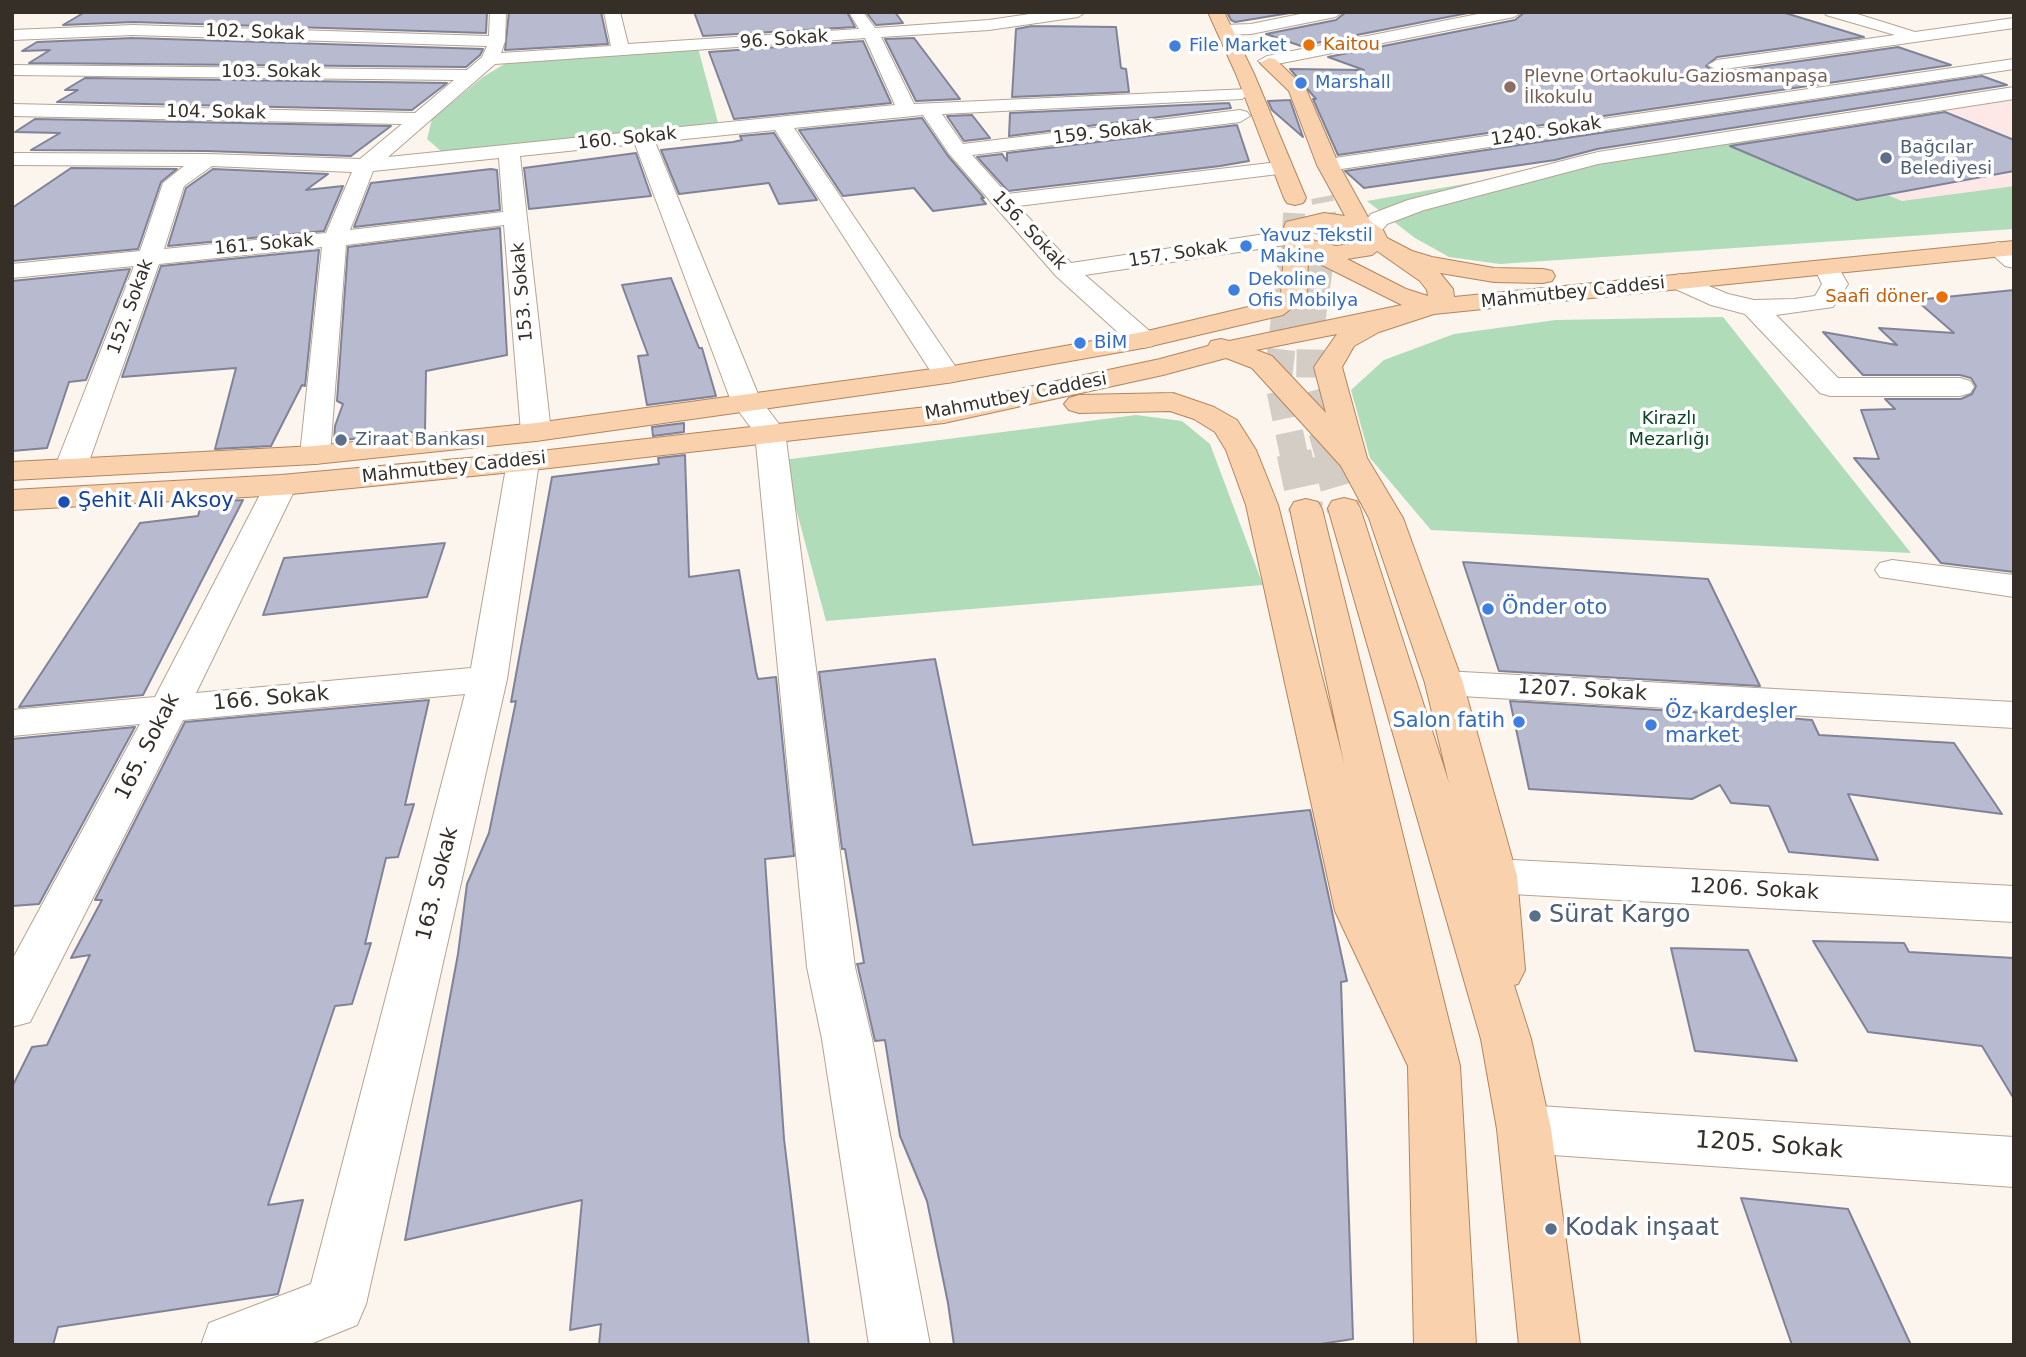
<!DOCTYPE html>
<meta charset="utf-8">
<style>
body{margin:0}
#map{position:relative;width:2026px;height:1357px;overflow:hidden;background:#fcf5ee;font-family:"DejaVu Sans",sans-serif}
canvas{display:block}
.frame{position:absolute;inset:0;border:14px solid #352f28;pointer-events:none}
</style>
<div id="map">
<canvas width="2026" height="1357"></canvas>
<div class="frame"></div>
</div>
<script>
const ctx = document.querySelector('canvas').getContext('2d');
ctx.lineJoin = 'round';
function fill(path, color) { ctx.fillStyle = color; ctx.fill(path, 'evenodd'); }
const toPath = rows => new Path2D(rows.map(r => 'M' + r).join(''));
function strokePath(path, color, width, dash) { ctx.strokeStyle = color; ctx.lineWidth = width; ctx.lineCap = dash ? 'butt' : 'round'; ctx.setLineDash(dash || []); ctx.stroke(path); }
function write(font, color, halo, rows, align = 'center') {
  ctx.font = font + ' "DejaVu Sans",sans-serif'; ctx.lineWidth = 7; ctx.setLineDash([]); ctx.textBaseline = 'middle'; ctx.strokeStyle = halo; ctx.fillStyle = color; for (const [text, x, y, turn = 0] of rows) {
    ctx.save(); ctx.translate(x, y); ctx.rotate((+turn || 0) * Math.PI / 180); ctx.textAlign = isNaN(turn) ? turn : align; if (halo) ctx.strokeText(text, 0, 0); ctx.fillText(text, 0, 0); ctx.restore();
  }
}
fill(toPath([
 [2014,98,2014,186,1902,201,1757,139]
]), '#fde7e7');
fill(toPath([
 [698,48,719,126,442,152,427,139,432,119,483,77,511,60],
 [1757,139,1902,201,2014,186,2014,229,1500,264,1449,257,1415,238,1367,201,1555,168],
 [1723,317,1911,553,1431,530,1370,458,1351,390,1384,360,1454,334,1556,320],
 [1136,415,1182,421,1210,444,1263,585,826,621,783,460]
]), '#b0dcba');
const building = toPath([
 [85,12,487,12,486,33,133,22,63,25,85,12],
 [509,12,601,12,608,44,505,50,509,12],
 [694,12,847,12,855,27,703,36,694,12],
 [866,12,895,12,903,23,876,25,866,12],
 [1227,12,1296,12,1235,22,1231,20,1227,12],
 [1346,12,1473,12,1301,46,1266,34,1336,20,1346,12],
 [1525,12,1782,12,1864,37,1717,57,1706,66,1717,73,1898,47,1951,65,1338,155,1313,99,1316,99,1290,69,1364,70,1328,57,1515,20,1525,12],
 [1032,26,1116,27,1121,68,1126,69,1129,92,1012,97,1016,29,1032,26],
 [133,38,483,49,480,55,466,67,29,63,50,50,22,51,37,42,133,38],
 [914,38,960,99,916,101,885,39,914,38],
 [863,41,891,103,734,119,709,52,863,41],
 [1982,76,2007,85,1597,149,1555,160,1364,188,1345,171,1982,76],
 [85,78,447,83,412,110,57,102,78,90,65,90,85,78],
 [1290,100,1303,137,1272,110,1268,101,1290,100],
 [1229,103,1231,108,1009,136,1010,113,1229,103],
 [1945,112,2014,140,2014,171,1857,200,1730,146,1945,112],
 [972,115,990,138,964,141,947,116,972,115],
 [922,118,948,156,984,198,981,198,986,204,933,211,914,188,843,196,799,130,922,118],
 [35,119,391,126,351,156,207,151,31,150,60,133,15,132,35,119],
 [1237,125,1249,161,1220,166,1008,191,977,157,1002,154,1007,161,1007,153,1237,125],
 [774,133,817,200,779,204,769,183,679,194,661,150,733,142,742,140,740,136,774,133],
 [636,153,651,196,529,209,524,168,636,153],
 [71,168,177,169,161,182,138,249,12,261,12,208,71,168],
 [213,169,328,174,306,190,343,186,324,231,168,246,186,188,213,169],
 [491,169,497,170,500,210,354,227,371,183,491,169],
 [500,228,507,355,426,371,425,431,334,441,335,426,343,404,337,401,348,247,500,228],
 [319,250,305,386,302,385,271,446,215,449,236,368,122,377,161,266,319,250],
 [130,269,86,380,69,382,47,448,12,451,12,281,130,269],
 [671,278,699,348,702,348,716,396,647,405,638,356,648,355,622,285,671,278],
 [2014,290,2014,572,1941,563,1854,458,1879,459,1861,410,1895,409,1885,399,1961,399,1972,394,1976,386,1971,378,1960,375,1863,375,1823,332,1897,345,1879,328,1954,333,1916,300,2014,290],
 [684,423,684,432,653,436,652,427,684,423],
 [685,455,689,577,739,570,756,672,758,679,776,677,794,856,765,859,784,1139,809,1345,599,1345,601,1324,570,1330,582,1200,405,1240,458,954,467,884,489,833,516,701,511,702,552,477,659,464,658,458,685,455],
 [243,500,143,695,19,707,140,523,198,516,202,502,243,500],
 [445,543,427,597,263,615,284,558,445,543],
 [1463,562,1708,579,1760,686,1499,671,1463,562],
 [935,659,973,845,1310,810,1347,981,1341,982,1353,1339,1314,1345,954,1345,948,1303,927,1201,900,1136,885,1040,875,1041,858,967,857,964,864,963,845,849,842,849,819,672,935,659],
 [429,700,405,805,414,804,398,857,386,858,365,944,371,943,352,1004,335,1006,268,1205,303,1200,278,1294,58,1327,53,1345,12,1345,12,1087,32,1047,47,1045,90,955,71,958,102,900,95,900,185,722,429,700],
 [1510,701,1776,717,1812,720,1819,735,1954,743,2002,814,1848,794,1878,860,1789,852,1769,806,1731,803,1720,785,1692,799,1529,789,1510,701],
 [135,727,39,904,12,906,12,739,135,727],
 [1813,941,1904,943,1909,952,2014,958,2014,1099,1982,1046,1868,1032,1813,941],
 [1671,948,1748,950,1797,1061,1695,1051,1671,948],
 [1741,1198,1848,1209,1911,1345,1792,1345,1741,1198]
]);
fill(building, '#b8bad0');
strokePath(building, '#808397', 2);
strokePath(toPath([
 [1291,268,1295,198],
 [1319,268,1326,219,1322,197]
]), '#d4cdc6', 22, [22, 11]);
strokePath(toPath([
 [1291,266,1278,379,1294,455],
 [1319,266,1311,324,1310,390,1329,455]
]), '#d4cdc6', 28, [28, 14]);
strokePath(toPath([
 [1294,453,1306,509],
 [1328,453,1344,508]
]), '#d4cdc6', 35, [35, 18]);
const minor = toPath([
 [490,12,506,12,505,41,501,53,611,46,604,12,620,12,628,44,859,29,849,12,863,12,875,28,989,20,1043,12,1086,12,1078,17,989,30,881,37,914,104,1249,89,1251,93,1242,99,942,114,963,144,1240,110,1247,112,1250,116,1240,122,972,155,1007,194,1270,163,1278,164,1281,169,1278,174,1270,175,1018,206,1071,263,1292,230,1300,232,1304,237,1300,242,1292,244,1085,275,1153,334,1157,340,1153,346,1143,348,1133,346,1056,276,950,155,923,115,794,128,961,375,957,381,947,383,937,381,933,375,775,130,655,142,760,399,785,432,855,967,872,1039,930,1345,869,1345,822,1039,807,967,755,433,731,401,635,144,520,156,551,432,547,438,536,441,525,438,521,432,504,225,346,245,330,455,326,462,315,464,304,462,300,455,322,247,159,264,87,467,82,474,71,476,60,474,55,467,134,266,12,278,12,264,140,251,163,183,184,166,12,165,12,153,207,154,360,159,402,124,12,116,12,104,415,113,454,80,12,75,12,65,467,70,482,57,487,46,133,35,12,40,12,30,133,25,489,36,490,12],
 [865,38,895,105,388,157,495,64,865,38],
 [499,158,503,212,350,230,373,171,499,158],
 [212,166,352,172,326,233,164,249,184,186,212,166],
 [1310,12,1343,12,1335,17,1251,34,1224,35,1216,30,1224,25,1251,24,1310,12],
 [1488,12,1522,12,1514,17,1267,66,1258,61,1267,56,1488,12],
 [1824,12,1851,12,1915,32,2014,18,2014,28,1717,70,1708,65,1717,60,1895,35,1826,15,1824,12],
 [2014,59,2014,69,1328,171,1321,169,1317,165,1321,161,1328,159,2014,59],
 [2014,87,2014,99,1598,164,1424,210,1387,224,1378,235,1370,237,1362,235,1358,230,1371,214,1408,200,1598,152,2014,87],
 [1998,242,2014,249,2014,268,2005,266,1986,249,1990,244,1998,242],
 [1826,260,1835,262,1848,284,1833,307,1776,315,1838,378,1960,378,1970,381,1974,387,1970,393,1960,396,1830,396,1820,393,1745,314,1711,305,1671,287,1667,282,1671,277,1680,274,1728,294,1754,300,1794,299,1815,296,1822,284,1814,267,1817,262,1826,260],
 [523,453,534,455,539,462,507,679,366,1304,357,1325,308,1345,201,1345,209,1323,311,1284,465,694,183,720,30,1022,12,1027,12,960,140,724,12,736,12,710,155,697,265,485,270,478,281,475,292,478,297,485,196,693,471,668,507,462,512,455,523,453],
 [1892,560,2014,575,2014,597,1880,577,1875,570,1880,563,1892,560],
 [1444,671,2014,702,2014,728,1444,695,1430,692,1425,683,1430,674,1444,671],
 [1494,859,2014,886,2014,922,1494,893,1478,888,1471,876,1478,864,1494,859],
 [1524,1105,2014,1137,2014,1187,1524,1153,1505,1146,1497,1129,1505,1112,1524,1105]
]);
const major = toPath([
 [1208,12,1224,12,1254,74,1306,198,1303,203,1295,205,1287,203,1284,198,1236,74,1208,12],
 [1269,58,1275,59,1306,89,1339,165,1370,221,1383,230,1387,238,1412,251,1432,257,1494,268,1543,269,1552,271,1555,276,1552,281,1543,283,1494,282,1440,273,1453,289,1454,297,2014,241,2014,255,1434,314,1379,332,1354,346,1342,367,1367,458,1403,518,1463,683,1517,876,1525,970,1518,984,1514,985,1531,1039,1551,1129,1580,1345,1519,1345,1497,1129,1481,1039,1328,508,1332,501,1344,498,1356,501,1360,508,1449,783,1425,683,1369,518,1341,466,1252,368,1226,358,1163,375,944,423,523,471,281,495,12,510,12,490,281,475,523,453,944,405,1160,359,1208,346,1211,341,1221,339,1229,341,1402,305,1308,258,1307,296,1283,315,1143,348,947,383,536,441,315,464,12,480,12,462,315,446,536,423,947,367,1143,332,1265,303,1281,293,1285,243,1280,237,1286,222,1324,213,1345,216,1317,165,1289,91,1260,63,1269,58],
 [1324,227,1354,231,1364,239,1357,243,1336,246,1315,241,1304,235,1305,231,1324,227],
 [1377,251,1420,281,1427,290,1428,296,1406,289,1347,259,1372,255,1377,251],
 [1337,334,1314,367,1326,413,1272,356,1256,350,1337,334],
 [1173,393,1214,407,1237,420,1256,450,1278,505,1344,763,1290,509,1294,502,1306,499,1318,502,1322,509,1460,1066,1476,1345,1414,1345,1408,1066,1335,911,1246,505,1226,450,1215,432,1194,419,1170,411,1079,413,1069,410,1064,404,1069,398,1079,395,1173,393]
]);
strokePath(minor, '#b4a493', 2);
strokePath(major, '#b2855b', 2);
fill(minor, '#fff');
fill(major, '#fad1ad');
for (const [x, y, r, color] of [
 [1309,45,7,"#e8710a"],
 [1175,46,7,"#3f7fe0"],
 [1301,83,7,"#3f7fe0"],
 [1510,87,7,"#8d6e63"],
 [1886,158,7,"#5c6f8a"],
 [1246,246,7,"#3f7fe0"],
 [1234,290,7,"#3f7fe0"],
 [1942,297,7,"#e8710a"],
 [1080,343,7,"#3f7fe0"],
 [341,440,7,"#5c6f8a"],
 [64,502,7,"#1a4fb4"],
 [1488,609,7,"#3f7fe0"],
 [1519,722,7,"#3f7fe0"],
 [1651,725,7,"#3f7fe0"],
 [1535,916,7,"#5c6f8a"],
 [1551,1229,7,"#5c6f8a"]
]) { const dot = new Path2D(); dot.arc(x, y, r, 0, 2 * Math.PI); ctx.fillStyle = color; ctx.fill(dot); strokePath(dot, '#fff', 2.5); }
write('18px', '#352f28', '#fff', [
 ["102. Sokak",255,33,2],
 ["96. Sokak",784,40,-4],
 ["103. Sokak",271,72],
 ["104. Sokak",216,113,1],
 ["1240. Sokak",1546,132,-9],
 ["159. Sokak",1103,133,-7],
 ["160. Sokak",627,139,-6],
 ["156. Sokak",1029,231,47],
 ["161. Sokak",264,245,-5],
 ["157. Sokak",1178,254,-9],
 ["153. Sokak",523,292,-95],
 ["Mahmutbey Caddesi",1573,293,-6],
 ["152. Sokak",131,307,-70],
 ["Mahmutbey Caddesi",1016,397,-11],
 ["Mahmutbey Caddesi",454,468,-6]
]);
write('18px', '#c56008', '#fff', [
 ["Kaitou",1323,45],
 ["Saafi döner",1928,297,"right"]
], 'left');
write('18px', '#366cbe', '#fff', [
 ["File Market",1189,46],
 ["Marshall",1315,83],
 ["Yavuz Tekstil",1260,236],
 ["Makine",1260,257],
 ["Dekoline",1248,280],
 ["Ofis Mobilya",1248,301],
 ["BİM",1094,343]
], 'left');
write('18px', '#785e54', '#fff', [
 ["Plevne Ortaokulu-Gaziosmanpaşa",1524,77],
 ["İlkokulu",1524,98]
], 'left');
write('18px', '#4e5e75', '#fff', [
 ["Bağcılar",1900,148],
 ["Belediyesi",1900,169],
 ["Ziraat Bankası",355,440]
], 'left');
write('18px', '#084521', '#fff', [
 ["Kirazlı",1669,419],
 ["Mezarlığı",1669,440]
]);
write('21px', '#164399', '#fff', [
 ["Şehit Ali Aksoy",78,502]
], 'left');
write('21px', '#366cbe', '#fff', [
 ["Önder oto",1502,609],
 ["Öz kardeşler",1665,713],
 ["market",1665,737],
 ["Salon fatih",1505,722,"right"]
], 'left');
write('21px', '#352f28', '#fff', [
 ["1207. Sokak",1582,691,3],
 ["166. Sokak",271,699,-5],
 ["165. Sokak",148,747,-63],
 ["163. Sokak",438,884,-76],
 ["1206. Sokak",1754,890,3]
]);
write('24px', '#4e5e75', '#fff', [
 ["Sürat Kargo",1549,916],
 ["Kodak inşaat",1565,1229]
], 'left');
write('24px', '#352f28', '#fff', [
 ["1205. Sokak",1769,1146,4]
]);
</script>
